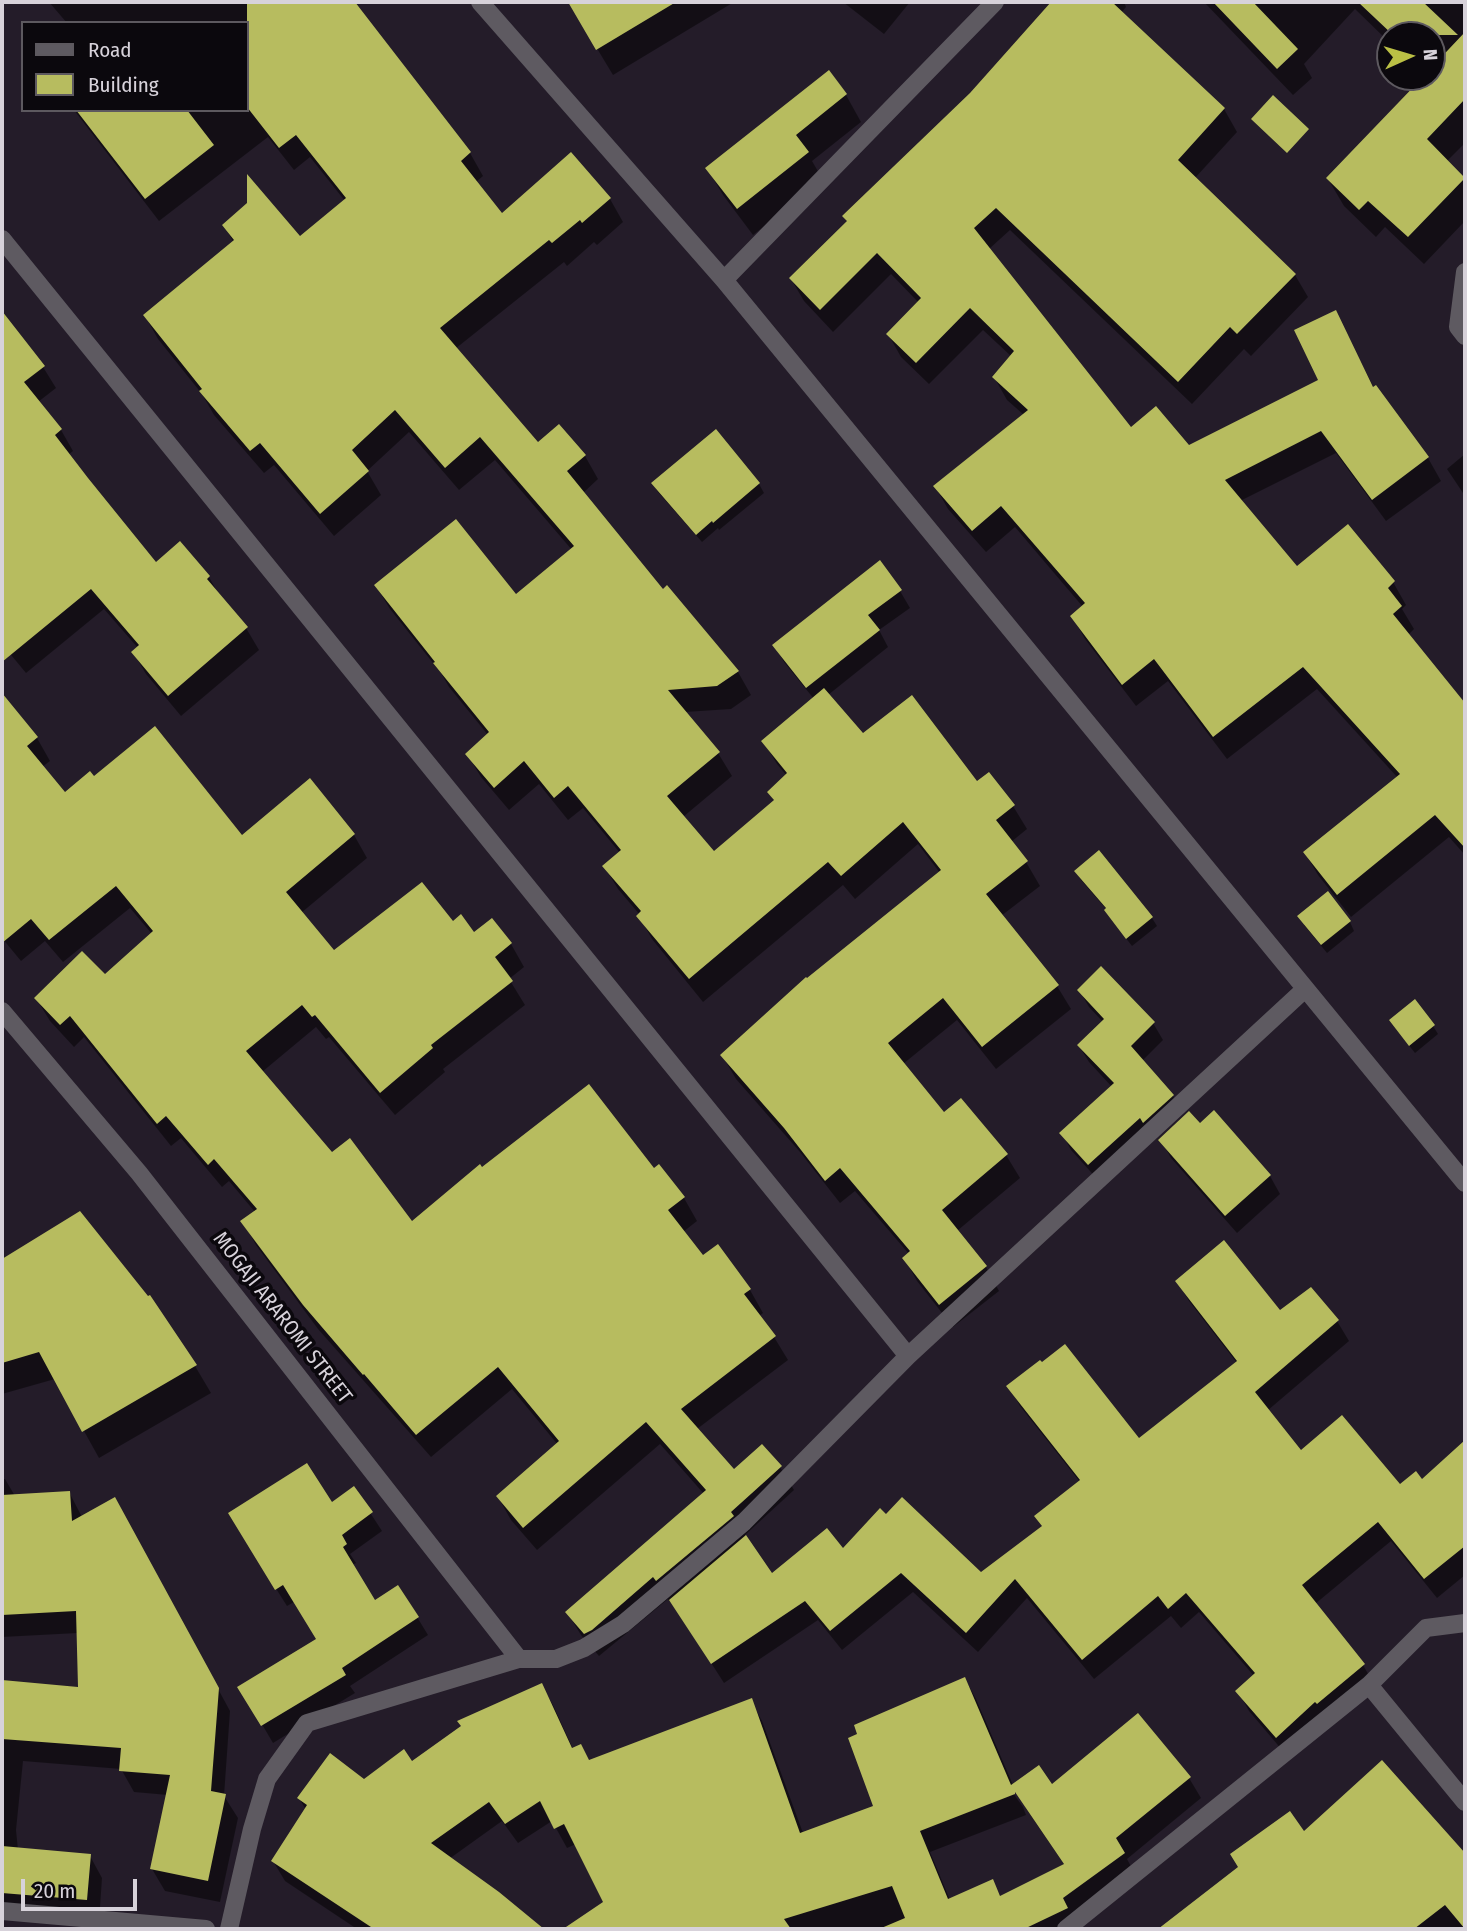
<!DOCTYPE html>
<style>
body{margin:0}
#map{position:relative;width:1467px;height:1931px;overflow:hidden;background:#241c29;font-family:"Fira Sans Condensed",sans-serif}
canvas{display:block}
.frame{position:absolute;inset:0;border:4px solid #d7d2da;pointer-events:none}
.legend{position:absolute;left:21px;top:21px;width:228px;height:91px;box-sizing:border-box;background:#0b080d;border:2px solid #5d595f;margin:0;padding:9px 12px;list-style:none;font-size:21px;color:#d7d2da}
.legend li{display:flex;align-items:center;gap:14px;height:35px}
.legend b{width:35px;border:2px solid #5d595f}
.north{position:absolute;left:1376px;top:21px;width:70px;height:70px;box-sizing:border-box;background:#0b080d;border:2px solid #5d595f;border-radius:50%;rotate:86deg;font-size:19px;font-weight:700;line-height:28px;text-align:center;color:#d7d2da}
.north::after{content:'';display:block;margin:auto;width:24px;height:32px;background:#bbc045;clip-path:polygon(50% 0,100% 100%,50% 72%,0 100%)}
.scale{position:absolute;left:21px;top:1879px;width:116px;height:32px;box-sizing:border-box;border:4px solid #d7d2da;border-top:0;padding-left:9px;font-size:21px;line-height:24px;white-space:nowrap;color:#d7d2da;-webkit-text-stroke:5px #0b080d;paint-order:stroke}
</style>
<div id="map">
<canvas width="1467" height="1931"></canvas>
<div class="frame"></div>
<ul class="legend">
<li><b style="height:9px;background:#5e5a61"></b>Road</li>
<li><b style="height:19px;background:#b7bc5f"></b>Building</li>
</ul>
<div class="north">N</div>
<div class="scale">20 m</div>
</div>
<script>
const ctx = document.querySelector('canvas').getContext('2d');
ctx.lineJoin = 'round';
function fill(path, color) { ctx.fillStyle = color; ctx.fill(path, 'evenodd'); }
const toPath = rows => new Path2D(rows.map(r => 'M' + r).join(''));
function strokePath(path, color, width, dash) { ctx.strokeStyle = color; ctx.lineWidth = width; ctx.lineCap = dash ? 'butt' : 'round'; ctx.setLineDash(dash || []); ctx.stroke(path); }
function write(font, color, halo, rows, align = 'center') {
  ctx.font = font + ' "Fira Sans Condensed",sans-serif'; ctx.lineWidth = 7; ctx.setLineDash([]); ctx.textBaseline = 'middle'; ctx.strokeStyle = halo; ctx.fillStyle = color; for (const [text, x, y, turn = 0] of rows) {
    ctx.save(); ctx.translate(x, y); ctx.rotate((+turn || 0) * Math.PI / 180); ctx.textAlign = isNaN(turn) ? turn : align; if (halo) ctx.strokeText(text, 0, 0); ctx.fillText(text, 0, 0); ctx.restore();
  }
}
fill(toPath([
 [49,2,352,2,470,153,483,176,476,182,502,215,610,199,623,222,597,245,594,242,567,266,564,262,455,349,538,444,559,426,585,456,598,479,583,493,663,591,667,588,738,672,751,695,731,709,685,712,718,753,732,776,683,817,714,853,775,802,769,792,787,776,777,764,763,741,814,699,784,662,774,645,880,562,900,591,910,608,879,630,888,647,828,695,862,735,976,784,1013,806,1027,829,1011,842,1026,862,1040,886,1001,916,1057,986,1071,1009,996,1069,957,1020,903,1064,944,1115,1006,1155,1020,1178,957,1231,986,1267,999,1291,953,1327,917,1281,904,1258,909,1254,855,1191,840,1203,800,1152,736,1079,722,1055,940,873,918,844,855,899,843,885,703,1002,652,939,639,916,640,915,618,889,604,866,620,853,583,808,568,820,539,784,509,810,481,777,467,754,488,735,449,687,441,673,390,609,376,586,516,597,572,550,495,460,459,490,409,432,367,471,381,495,334,536,274,465,264,473,214,415,202,394,158,339,145,316,234,243,224,225,300,238,345,201,310,157,294,170,268,137,159,221,74,110,247,110,247,23,67,23],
 [569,2,734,2,613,75],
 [843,2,910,2,884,34],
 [1053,2,1124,2,1126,7,1121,13,1224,109,1237,132,1195,178,1295,275,1308,297,1251,356,1244,349,1192,404,1010,230,989,249,1131,429,1188,448,1320,381,1335,312,1374,388,1376,387,1428,458,1441,481,1386,521,1336,453,1240,501,1297,569,1393,582,1406,605,1402,609,1414,629,1408,635,1465,705,1465,855,1449,837,1351,917,1318,875,1305,853,1398,778,1317,689,1227,759,1168,681,1136,706,1085,639,1072,616,1083,607,1015,527,986,552,948,509,935,486,1024,415,1007,400,994,377,1012,357,983,330,929,384,901,357,888,334,919,303,891,274,833,332,804,301,791,279,971,95],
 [1204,2,1465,2,1465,56,1462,59,1465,62,1465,143,1447,161,1465,179,1465,221,1424,264,1385,227,1376,237,1344,206,1328,179,1425,77,1432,77,1432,35,1390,35,1390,43,1355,9,1304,64,1312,78,1293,95],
 [846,95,861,122,812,161,823,180,753,235,723,195,707,168],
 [9,324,43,367,56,388,38,402,61,430,73,451,68,455,155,565,180,543,209,577,222,600,246,628,259,650,181,716,146,674,133,652,138,648,104,609,26,673,2,644,2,559,9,554,2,545,2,330],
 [1465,454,1465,496,1447,469],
 [653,483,759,484,764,493,719,530,718,528,702,542,658,492],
 [2,696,37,738,50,761,42,767,65,795,94,778,242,837,354,835,367,858,301,913,334,953,452,923,474,934,492,920,511,944,524,967,509,979,525,1005,443,1069,445,1072,395,1115,329,1037,326,1039,316,1027,262,1072,332,1154,411,1224,482,1169,653,1171,659,1166,684,1198,697,1221,683,1232,703,1258,718,1247,750,1290,763,1313,759,1316,774,1337,788,1360,697,1429,734,1471,780,1467,794,1490,745,1535,772,1576,843,1551,981,1574,1043,1527,1036,1516,1080,1482,1020,1406,1009,1386,1138,1441,1237,1363,1189,1301,1177,1281,1280,1313,1337,1321,1349,1341,1267,1411,1301,1453,1399,1486,1422,1482,1465,1442,1465,1575,1437,1598,1391,1541,1315,1604,1363,1665,1375,1686,1288,1757,1249,1711,1238,1691,1254,1676,1199,1612,1181,1628,1171,1616,1094,1679,1027,1598,978,1652,913,1592,842,1650,818,1620,724,1683,672,1602,671,1603,668,1599,599,1656,581,1635,567,1612,704,1494,660,1444,537,1550,511,1520,498,1497,558,1445,512,1389,431,1457,318,1329,256,1245,243,1222,255,1212,229,1181,222,1187,181,1138,171,1146,84,1037,74,1047,50,1021,36,998,104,976,152,934,130,908,63,962,45,941,21,961,2,938],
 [1076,871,1152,918,1157,926,1132,946,1111,919,1106,911,1107,910,1081,880],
 [1350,922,1354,931,1327,953,1304,925],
 [1079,990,1153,1023,1163,1040,1142,1061,1173,1096,1182,1112,1099,1181,1071,1150,1062,1133,1112,1087,1089,1062,1079,1046,1103,1022,1089,1007],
 [1433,1026,1438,1034,1415,1053,1396,1029],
 [1214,1113,1270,1176,1280,1194,1237,1233,1171,1158,1161,1140,1200,1126],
 [80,1213,195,1366,211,1393,99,1458,55,1379,2,1394,2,1261],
 [2,1479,5,1479,15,1496,69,1492,82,1517,127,1521,230,1711,224,1796,238,1818,220,1902,165,1891,152,1869,168,1795,134,1792,121,1769,23,1761,16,1830,18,1850,90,1856,102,1878,99,1922,2,1913,2,1682,80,1689,78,1633,2,1637],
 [354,1488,382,1531,350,1554,356,1563,352,1565,374,1602,417,1617,428,1635,350,1686,355,1693,273,1743,240,1687,318,1640,294,1602,287,1606,240,1532,331,1505],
 [965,1679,976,1699,1013,1785,1051,1786,1137,1716,1189,1778,1201,1798,1127,1859,1135,1874,1078,1929,585,1929,580,1920,605,1902,576,1844,567,1848,552,1821,518,1843,502,1821,449,1859,497,1894,541,1929,357,1929,285,1881,273,1861,306,1810,299,1798,364,1781,412,1763,541,1685,553,1705,573,1749,589,1762,751,1701,762,1721,803,1833,875,1807],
 [1011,1784,1023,1802,1027,1810,1064,1864,1001,1897,992,1881,950,1900,930,1852,1026,1815,1023,1807,1008,1786],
 [1382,1762,1465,1856,1465,1929,1161,1929,1240,1868,1304,1833]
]), '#0007');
fill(toPath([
 [247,2,355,2,471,152,461,161,502,213,571,152,611,198,582,223,580,220,552,243,549,240,440,328,538,442,559,424,586,455,567,471,663,589,667,585,739,671,717,686,668,690,720,752,667,796,714,851,774,800,767,792,787,773,761,741,824,688,863,733,912,695,977,781,989,772,1015,805,996,820,1028,861,986,894,1059,985,982,1047,943,998,888,1043,944,1112,961,1098,1008,1154,942,1210,987,1266,939,1305,902,1258,910,1251,840,1168,825,1181,784,1128,720,1055,806,977,807,978,941,870,903,822,841,876,828,862,689,979,636,916,641,911,602,866,621,850,568,786,554,798,524,761,494,788,465,754,489,732,433,663,435,662,374,585,456,519,516,594,574,546,480,437,445,468,395,410,352,450,369,471,320,514,260,443,250,451,199,391,202,389,143,315,234,240,222,225,247,203,247,174,300,236,346,198,296,135,279,148,247,107],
 [568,2,676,2,596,50],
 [1051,2,1112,2,1225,108,1178,160,1296,274,1237,334,1230,327,1178,382,996,208,974,228,1131,427,1156,406,1189,445,1318,380,1294,330,1336,310,1373,387,1376,385,1429,457,1372,500,1321,431,1225,480,1297,566,1348,524,1395,581,1388,588,1402,606,1393,614,1465,703,1465,848,1435,815,1337,895,1303,852,1400,774,1303,667,1213,737,1154,659,1122,685,1070,616,1085,603,1001,506,972,531,933,486,1028,410,992,377,1014,351,970,308,916,363,886,334,921,298,877,253,820,310,789,278,847,221,842,216,970,93],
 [1213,2,1253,2,1298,49,1277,69],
 [1358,2,1423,2,1458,35,1393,35],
 [1465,32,1465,99,1427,139,1465,178,1408,237,1368,201,1359,210,1326,178,1423,77,1432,77,1432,67],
 [829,70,847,94,796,135,809,152,737,209,705,168],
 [1273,95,1309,129,1287,153,1251,119],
 [76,110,187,110,214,145,145,199],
 [2,311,45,366,24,382,62,429,55,435,88,478,156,562,180,541,210,576,207,579,248,627,168,696,131,652,139,645,91,589,2,662],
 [716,429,760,483,713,523,712,521,696,535,651,483],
 [880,560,902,590,868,615,880,630,806,688,772,645],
 [2,693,38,737,27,746,65,792,90,771,94,776,155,726,242,835,310,778,355,834,286,892,334,950,422,882,453,921,461,914,474,932,492,918,512,943,495,957,513,981,431,1045,433,1048,380,1093,315,1015,312,1017,302,1005,246,1051,332,1152,350,1138,412,1221,480,1164,482,1167,589,1084,654,1168,659,1164,685,1197,668,1210,703,1255,718,1244,751,1289,744,1294,776,1336,681,1409,734,1469,762,1444,782,1466,731,1512,734,1516,656,1581,653,1577,592,1630,584,1634,565,1612,706,1490,646,1422,523,1528,496,1496,559,1441,498,1367,416,1435,364,1374,363,1375,303,1305,240,1221,257,1209,214,1159,208,1165,166,1116,157,1124,70,1016,60,1025,34,998,82,951,105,974,153,931,116,886,49,940,31,919,2,943],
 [1099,850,1153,917,1126,939,1104,910,1106,908,1074,871],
 [1328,891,1351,921,1321,945,1297,916],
 [1101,966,1155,1022,1131,1046,1174,1095,1143,1123,1140,1118,1088,1165,1059,1133,1114,1083,1077,1045,1104,1019,1077,990],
 [1415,999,1435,1025,1409,1046,1389,1020],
 [1214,1110,1271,1175,1225,1216,1158,1140,1189,1111,1200,1123],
 [80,1211,148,1296,150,1295,197,1365,82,1432,39,1352,2,1363,2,1259],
 [1224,1240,1280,1310,1311,1287,1339,1320,1255,1392,1301,1450,1342,1415,1400,1484,1416,1471,1422,1479,1465,1440,1465,1546,1424,1579,1378,1522,1302,1585,1365,1664,1317,1704,1315,1702,1276,1738,1235,1691,1255,1673,1186,1593,1168,1609,1158,1596,1082,1660,1015,1579,966,1633,901,1573,830,1631,805,1601,711,1664,669,1600,746,1535,772,1573,827,1528,843,1548,880,1508,886,1514,902,1497,981,1572,1042,1526,1034,1516,1080,1480,1006,1386,1040,1360,1042,1362,1065,1344,1139,1438,1237,1361,1175,1281],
 [307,1463,332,1502,354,1486,373,1512,342,1535,347,1544,343,1547,375,1600,398,1585,419,1617,342,1668,346,1675,261,1726,237,1687,316,1639,283,1585,275,1590,228,1513],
 [70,1491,72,1521,115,1497,219,1688,211,1791,226,1794,208,1881,150,1869,170,1775,119,1771,121,1748,2,1739,2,1680,78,1687,76,1611,2,1615,2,1495],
 [965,1677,1011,1785,1039,1765,1052,1784,1138,1713,1191,1777,1116,1838,1125,1853,1063,1898,1068,1908,1024,1929,879,1929,905,1918,892,1886,784,1919,791,1929,563,1929,603,1902,564,1824,554,1829,540,1801,505,1824,489,1802,431,1843,499,1892,544,1929,374,1929,271,1861,307,1805,297,1798,330,1753,364,1779,404,1749,412,1761,461,1726,457,1721,542,1683,572,1748,581,1744,589,1760,752,1698,800,1833,873,1806,848,1738,857,1734,854,1725],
 [1015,1792,1064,1864,1000,1896,993,1879,948,1899,920,1831,1015,1794],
 [1382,1760,1465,1853,1465,1929,1445,1905,1414,1929,1158,1929,1238,1867,1230,1854,1290,1811,1304,1831],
 [2,1846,91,1854,87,1900,2,1893]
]), '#b7bc5f');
strokePath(toPath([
 [480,2,724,280,1465,1183],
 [2,239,908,1356],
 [1465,272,1458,327,1465,336],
 [724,280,995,2],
 [2,1011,139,1173,519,1659],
 [1369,1685,1465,1802],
 [2,1911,206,1929],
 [229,1929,252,1829,267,1779,307,1723,519,1659,556,1659,584,1648,623,1624,744,1522,908,1356,1305,989],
 [1066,1929,1369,1685,1426,1628,1465,1623]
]), '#5e5a61', 18);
write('21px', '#d7d2da', '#0b080d', [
 ["MOGAJI ARAROMI STREET",282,1318,52]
]);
</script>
